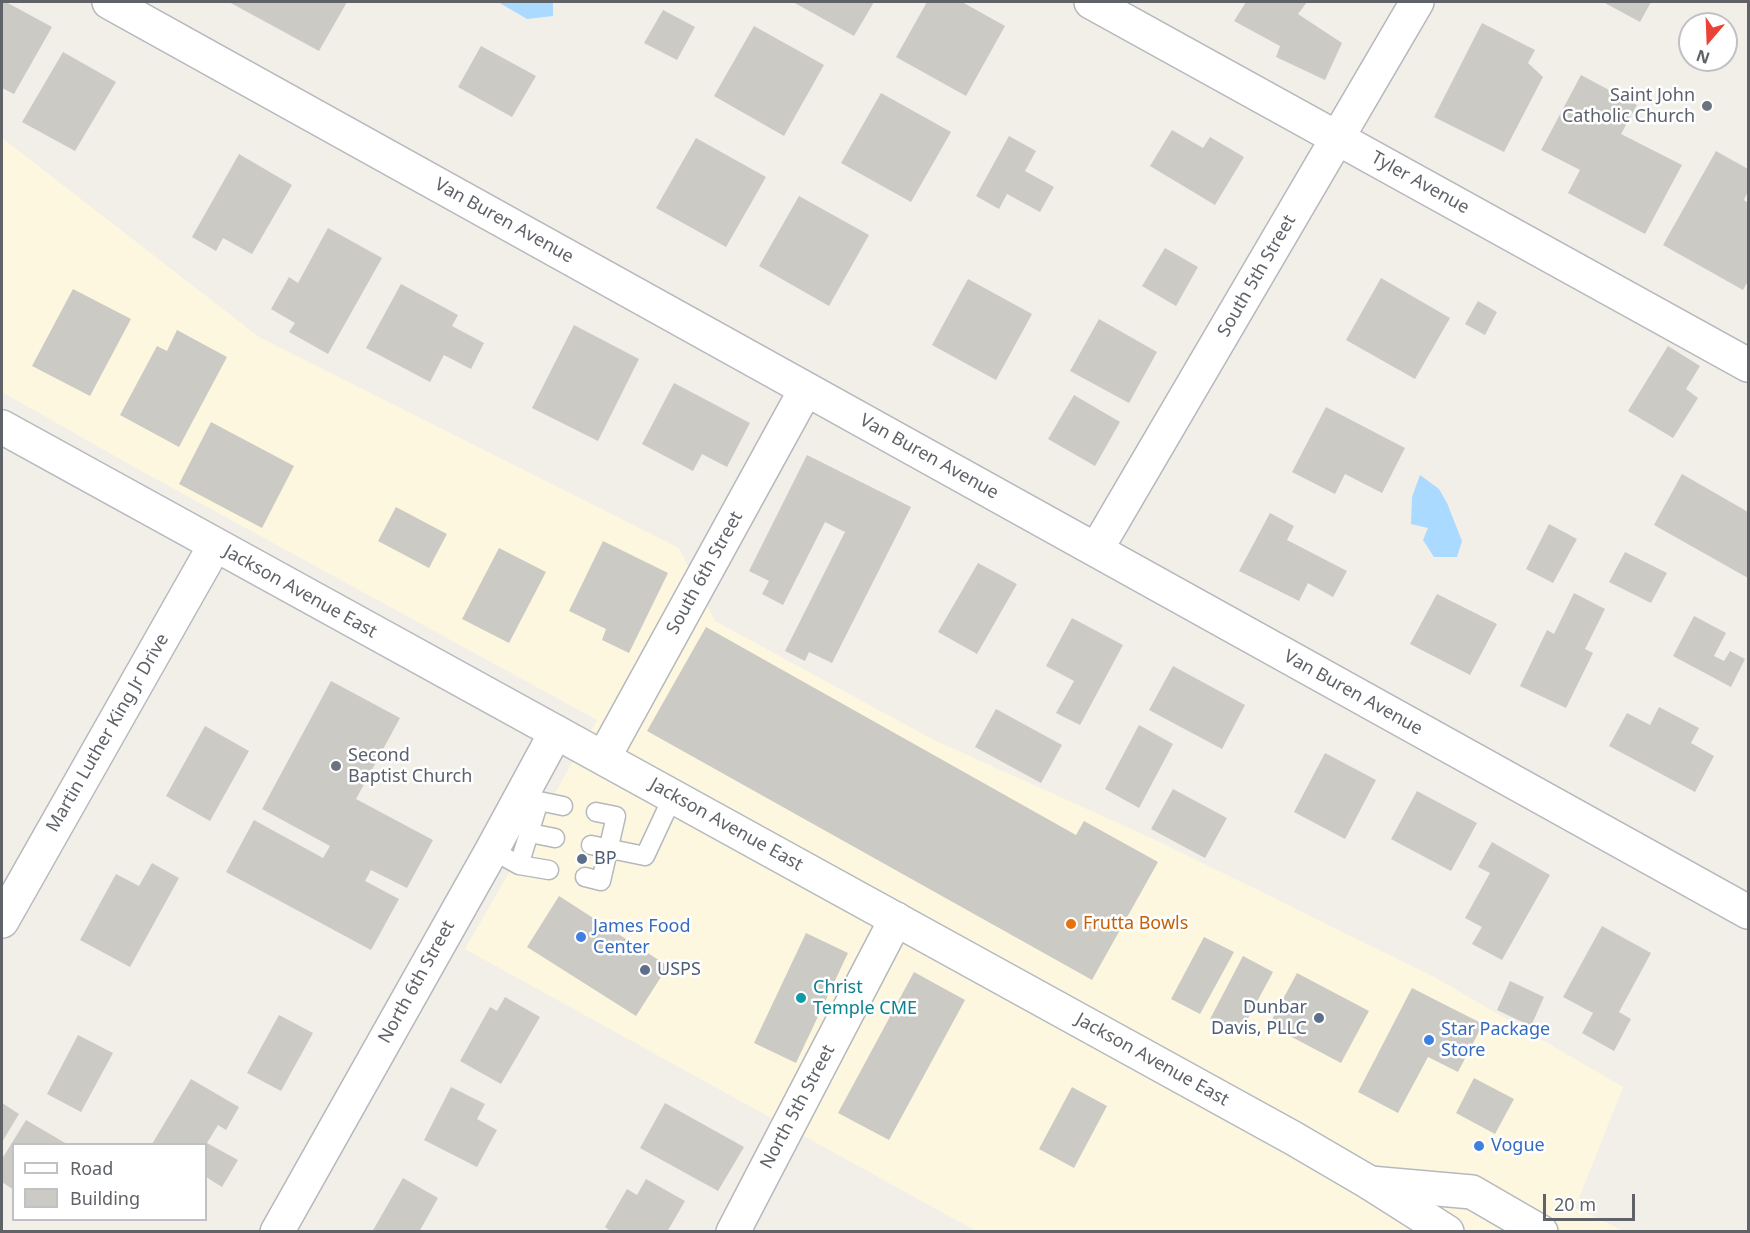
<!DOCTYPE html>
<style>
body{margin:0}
#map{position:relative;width:1750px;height:1233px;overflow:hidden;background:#f1efe8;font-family:"Noto Sans",sans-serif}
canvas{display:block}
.frame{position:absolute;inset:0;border:3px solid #5f6368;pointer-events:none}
.legend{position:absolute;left:12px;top:1143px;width:195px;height:78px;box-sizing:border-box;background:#fff;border:2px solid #bfc1c3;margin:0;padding:8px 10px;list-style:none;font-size:18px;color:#5f6368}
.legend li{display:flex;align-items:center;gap:12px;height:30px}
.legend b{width:30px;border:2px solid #bfc1c3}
.north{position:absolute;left:1678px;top:12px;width:60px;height:60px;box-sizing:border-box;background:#fff;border:2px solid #bfc1c3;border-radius:50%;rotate:199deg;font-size:16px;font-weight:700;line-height:24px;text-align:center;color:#5f6368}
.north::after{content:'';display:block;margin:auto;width:21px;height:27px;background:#ea4335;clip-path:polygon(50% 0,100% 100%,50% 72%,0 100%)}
.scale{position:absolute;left:1543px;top:1194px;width:92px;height:27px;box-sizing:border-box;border:3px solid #5f6368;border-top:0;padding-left:8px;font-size:18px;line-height:21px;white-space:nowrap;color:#5f6368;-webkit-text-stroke:4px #fff;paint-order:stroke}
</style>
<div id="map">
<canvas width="1750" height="1233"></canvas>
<div class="frame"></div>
<ul class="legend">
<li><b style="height:8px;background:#fff"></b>Road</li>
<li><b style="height:16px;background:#cccac5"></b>Building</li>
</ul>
<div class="north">N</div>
<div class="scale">20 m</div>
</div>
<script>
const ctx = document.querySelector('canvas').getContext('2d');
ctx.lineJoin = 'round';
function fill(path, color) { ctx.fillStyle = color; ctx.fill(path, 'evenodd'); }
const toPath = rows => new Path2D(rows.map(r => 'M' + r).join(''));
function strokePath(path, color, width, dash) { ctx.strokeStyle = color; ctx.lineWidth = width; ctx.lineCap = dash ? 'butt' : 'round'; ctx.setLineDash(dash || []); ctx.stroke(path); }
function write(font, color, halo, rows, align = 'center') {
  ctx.font = font + ' "Noto Sans",sans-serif'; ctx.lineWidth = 5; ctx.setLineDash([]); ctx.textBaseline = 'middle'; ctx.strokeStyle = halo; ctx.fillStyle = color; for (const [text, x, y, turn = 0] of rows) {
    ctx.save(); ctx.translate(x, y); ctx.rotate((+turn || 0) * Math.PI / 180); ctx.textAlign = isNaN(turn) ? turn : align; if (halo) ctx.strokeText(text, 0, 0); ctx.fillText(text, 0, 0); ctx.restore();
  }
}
fill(toPath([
 [2,138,259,337,679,548,715,621,932,739,1162,843,1436,978,1623,1087,1575,1208,1624,1231,976,1231,465,949,597,720,136,468,2,392]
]), '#fef7e0');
fill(toPath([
 [498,2,553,2,553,16,527,19],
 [1420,475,1439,489,1447,503,1462,541,1457,557,1434,557,1423,540,1428,528,1411,524,1412,497]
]), '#aadaff');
fill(toPath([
 [2,2,6,2,52,27,14,94,2,88],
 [229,2,347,2,319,51],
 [793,2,874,2,854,36],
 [927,2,962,2,1005,26,966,96,896,57],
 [1246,2,1307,2,1298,14,1342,43,1325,80,1276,57,1280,46,1234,21],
 [1603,2,1651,2,1640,22],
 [663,10,695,27,677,60,644,43],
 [1482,23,1535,50,1528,63,1543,77,1504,152,1434,117],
 [754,26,824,65,784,136,714,96],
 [481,46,536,76,512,117,458,87],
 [63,52,116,82,75,151,22,122],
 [1581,75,1637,105,1621,134,1682,165,1645,234,1568,193,1580,170,1541,150],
 [881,93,951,132,911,202,841,163],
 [1172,130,1203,148,1210,137,1244,157,1215,205,1150,166],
 [1009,136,1036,151,1025,171,1054,187,1040,212,1007,194,999,209,976,196],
 [696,138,766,177,726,247,656,208],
 [1716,151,1748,169,1748,191,1744,200,1748,203,1748,281,1743,290,1663,245],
 [239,154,292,185,252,254,223,238,216,251,192,237],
 [799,196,869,235,829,306,759,266],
 [328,228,382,258,328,354,289,332,295,323,271,309,289,277,298,283],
 [1165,248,1198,267,1176,306,1142,286],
 [1381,278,1450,318,1415,379,1346,340],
 [968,279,1032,314,996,380,932,345],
 [401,284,458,315,452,326,484,343,471,369,444,355,430,382,366,348],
 [73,289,131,319,90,396,32,366],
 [1478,301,1497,312,1485,335,1465,324],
 [1099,319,1157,352,1129,403,1070,371],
 [574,325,639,359,598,441,532,408],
 [177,330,227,357,179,447,120,415,157,346,167,351],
 [1668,346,1700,366,1686,389,1698,398,1673,438,1628,411],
 [674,383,750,423,727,467,702,454,693,471,642,444],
 [1074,395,1120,422,1095,466,1048,439],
 [1326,407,1405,448,1382,493,1345,474,1335,494,1292,472],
 [211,422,294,466,262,528,179,484],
 [807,455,911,507,832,663,809,652,805,661,785,651,845,532,825,522,783,605,762,594,769,581,749,571],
 [1682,474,1748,512,1748,578,1654,525],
 [396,507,447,534,429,568,378,541],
 [1270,513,1294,526,1287,540,1347,571,1333,597,1308,583,1299,601,1239,571],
 [1549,524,1577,539,1553,583,1526,569],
 [603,541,668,573,629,653,602,640,606,629,569,611],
 [499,548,546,572,509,643,462,619],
 [1625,552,1667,573,1651,603,1609,582],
 [978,563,1017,584,977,654,938,632],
 [1574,593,1605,609,1585,649,1593,653,1566,708,1520,686,1547,630,1554,634],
 [1437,594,1497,624,1470,675,1410,644],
 [1694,616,1726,633,1714,656,1724,661,1730,651,1745,659,1731,687,1673,656],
 [1072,618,1123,645,1080,725,1056,713,1074,681,1046,666],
 [706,627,1076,835,1084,821,1158,862,1092,980,647,731],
 [1173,666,1245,705,1222,749,1149,710],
 [331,681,400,718,356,799,433,840,407,888,371,870,365,881,399,899,371,950,226,872,254,820,323,858,330,846,262,809],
 [1659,707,1699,728,1691,743,1714,756,1695,792,1609,746,1627,713,1650,725],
 [996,709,1062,745,1041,783,975,747],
 [1139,725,1173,744,1139,808,1105,789],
 [205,726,249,751,210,821,166,796],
 [1325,753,1376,780,1345,839,1294,812],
 [1173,789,1227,818,1205,858,1151,829],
 [1417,791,1477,823,1451,871,1391,839],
 [1492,842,1550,875,1502,960,1472,944,1482,927,1465,918,1490,873,1478,867],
 [152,863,179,878,130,967,80,940,116,874,139,886],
 [559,896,668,966,636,1016,527,947],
 [1602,926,1651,953,1619,1012,1631,1019,1614,1051,1582,1033,1593,1013,1563,997],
 [806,933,848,953,796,1063,754,1043],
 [1204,937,1234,952,1200,1014,1171,999],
 [1243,956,1273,972,1239,1035,1210,1019],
 [914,972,965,1000,889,1140,838,1113],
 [1297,973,1369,1011,1341,1063,1269,1025],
 [1510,981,1544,997,1531,1026,1497,1010],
 [1412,988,1483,1024,1458,1072,1428,1057,1398,1113,1358,1092],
 [505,997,540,1017,501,1084,460,1061,490,1007,497,1011],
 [279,1015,313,1033,281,1091,247,1073],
 [78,1035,113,1053,81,1112,47,1094],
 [1474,1078,1514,1099,1495,1134,1456,1113],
 [191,1079,239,1107,226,1130,218,1125,207,1143,238,1160,222,1187,206,1177,206,1144,152,1144],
 [451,1087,485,1104,477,1119,497,1130,477,1167,424,1140],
 [1072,1087,1107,1106,1074,1168,1039,1149],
 [2,1103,19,1114,2,1142],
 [665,1103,744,1147,718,1191,640,1148],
 [26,1120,67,1144,14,1144,14,1190,2,1182,2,1159],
 [403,1178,438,1198,419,1232,372,1232],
 [646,1179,685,1201,667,1232,612,1232,605,1227,627,1189,637,1195]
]), '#cccac5');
const lane = toPath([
 [530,833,555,838],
 [591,845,645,856,673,796],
 [492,850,519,865,549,870],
 [519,865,539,801,563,806],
 [585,877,601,881,616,816,596,812]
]);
const street = toPath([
 [109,2,1748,912],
 [1091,2,1748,365],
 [1096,550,1417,2],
 [604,757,806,389],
 [2,921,215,545],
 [1370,1183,1472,1192,1541,1232],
 [277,1232,492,850,556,732],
 [733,1232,896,919]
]);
const secondary = toPath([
 [2,427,1293,1138,1370,1183,1447,1232]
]);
strokePath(lane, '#b5b8bc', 21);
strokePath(street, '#b5b8bc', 36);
strokePath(secondary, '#b6babf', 36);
strokePath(lane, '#fff', 18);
strokePath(street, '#fff', 33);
strokePath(secondary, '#fff', 33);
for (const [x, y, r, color] of [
 [1707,106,6,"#6b7280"],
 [336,766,6,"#6b7280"],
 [582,859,6,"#5c6f8a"],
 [1071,924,6,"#e8710a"],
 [581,937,6,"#3f7fe0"],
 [645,970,6,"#5c6f8a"],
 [801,998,6,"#0f9aa8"],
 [1319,1018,6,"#5c6f8a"],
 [1429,1040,6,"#3f7fe0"],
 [1479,1146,6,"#3f7fe0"]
]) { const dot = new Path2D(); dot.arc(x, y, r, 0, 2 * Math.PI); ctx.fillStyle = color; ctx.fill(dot); strokePath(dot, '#fff', 2); }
write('18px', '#5b616d', '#fff', [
 ["Saint John",1695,96],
 ["Catholic Church",1695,117],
 ["Second",348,756,"left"],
 ["Baptist Church",348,777,"left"]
], 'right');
write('18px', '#5f6368', '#fff', [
 ["Tyler Avenue",1420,183,29],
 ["Van Buren Avenue",504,221,29],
 ["South 5th Street",1257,276,-60],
 ["Van Buren Avenue",929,457,29],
 ["South 6th Street",705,573,-61],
 ["Jackson Avenue East",300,592,29],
 ["Van Buren Avenue",1353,693,29],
 ["Martin Luther King Jr Drive",108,733,-60],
 ["Jackson Avenue East",726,825,29],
 ["North 6th Street",417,982,-61],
 ["Jackson Avenue East",1152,1060,29],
 ["North 5th Street",798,1107,-62]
]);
write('18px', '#4e5e75', '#fff', [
 ["BP",594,859],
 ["USPS",657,970],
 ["Dunbar",1307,1008,"right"],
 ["Davis, PLLC",1307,1029,"right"]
], 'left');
write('18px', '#c56008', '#fff', [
 ["Frutta Bowls",1083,924]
], 'left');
write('18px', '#366cbe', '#fff', [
 ["James Food",593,927],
 ["Center",593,948],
 ["Star Package",1441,1030],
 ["Store",1441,1051],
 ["Vogue",1491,1146]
], 'left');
write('18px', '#0d838f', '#fff', [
 ["Christ",813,988],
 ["Temple CME",813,1009]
], 'left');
</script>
